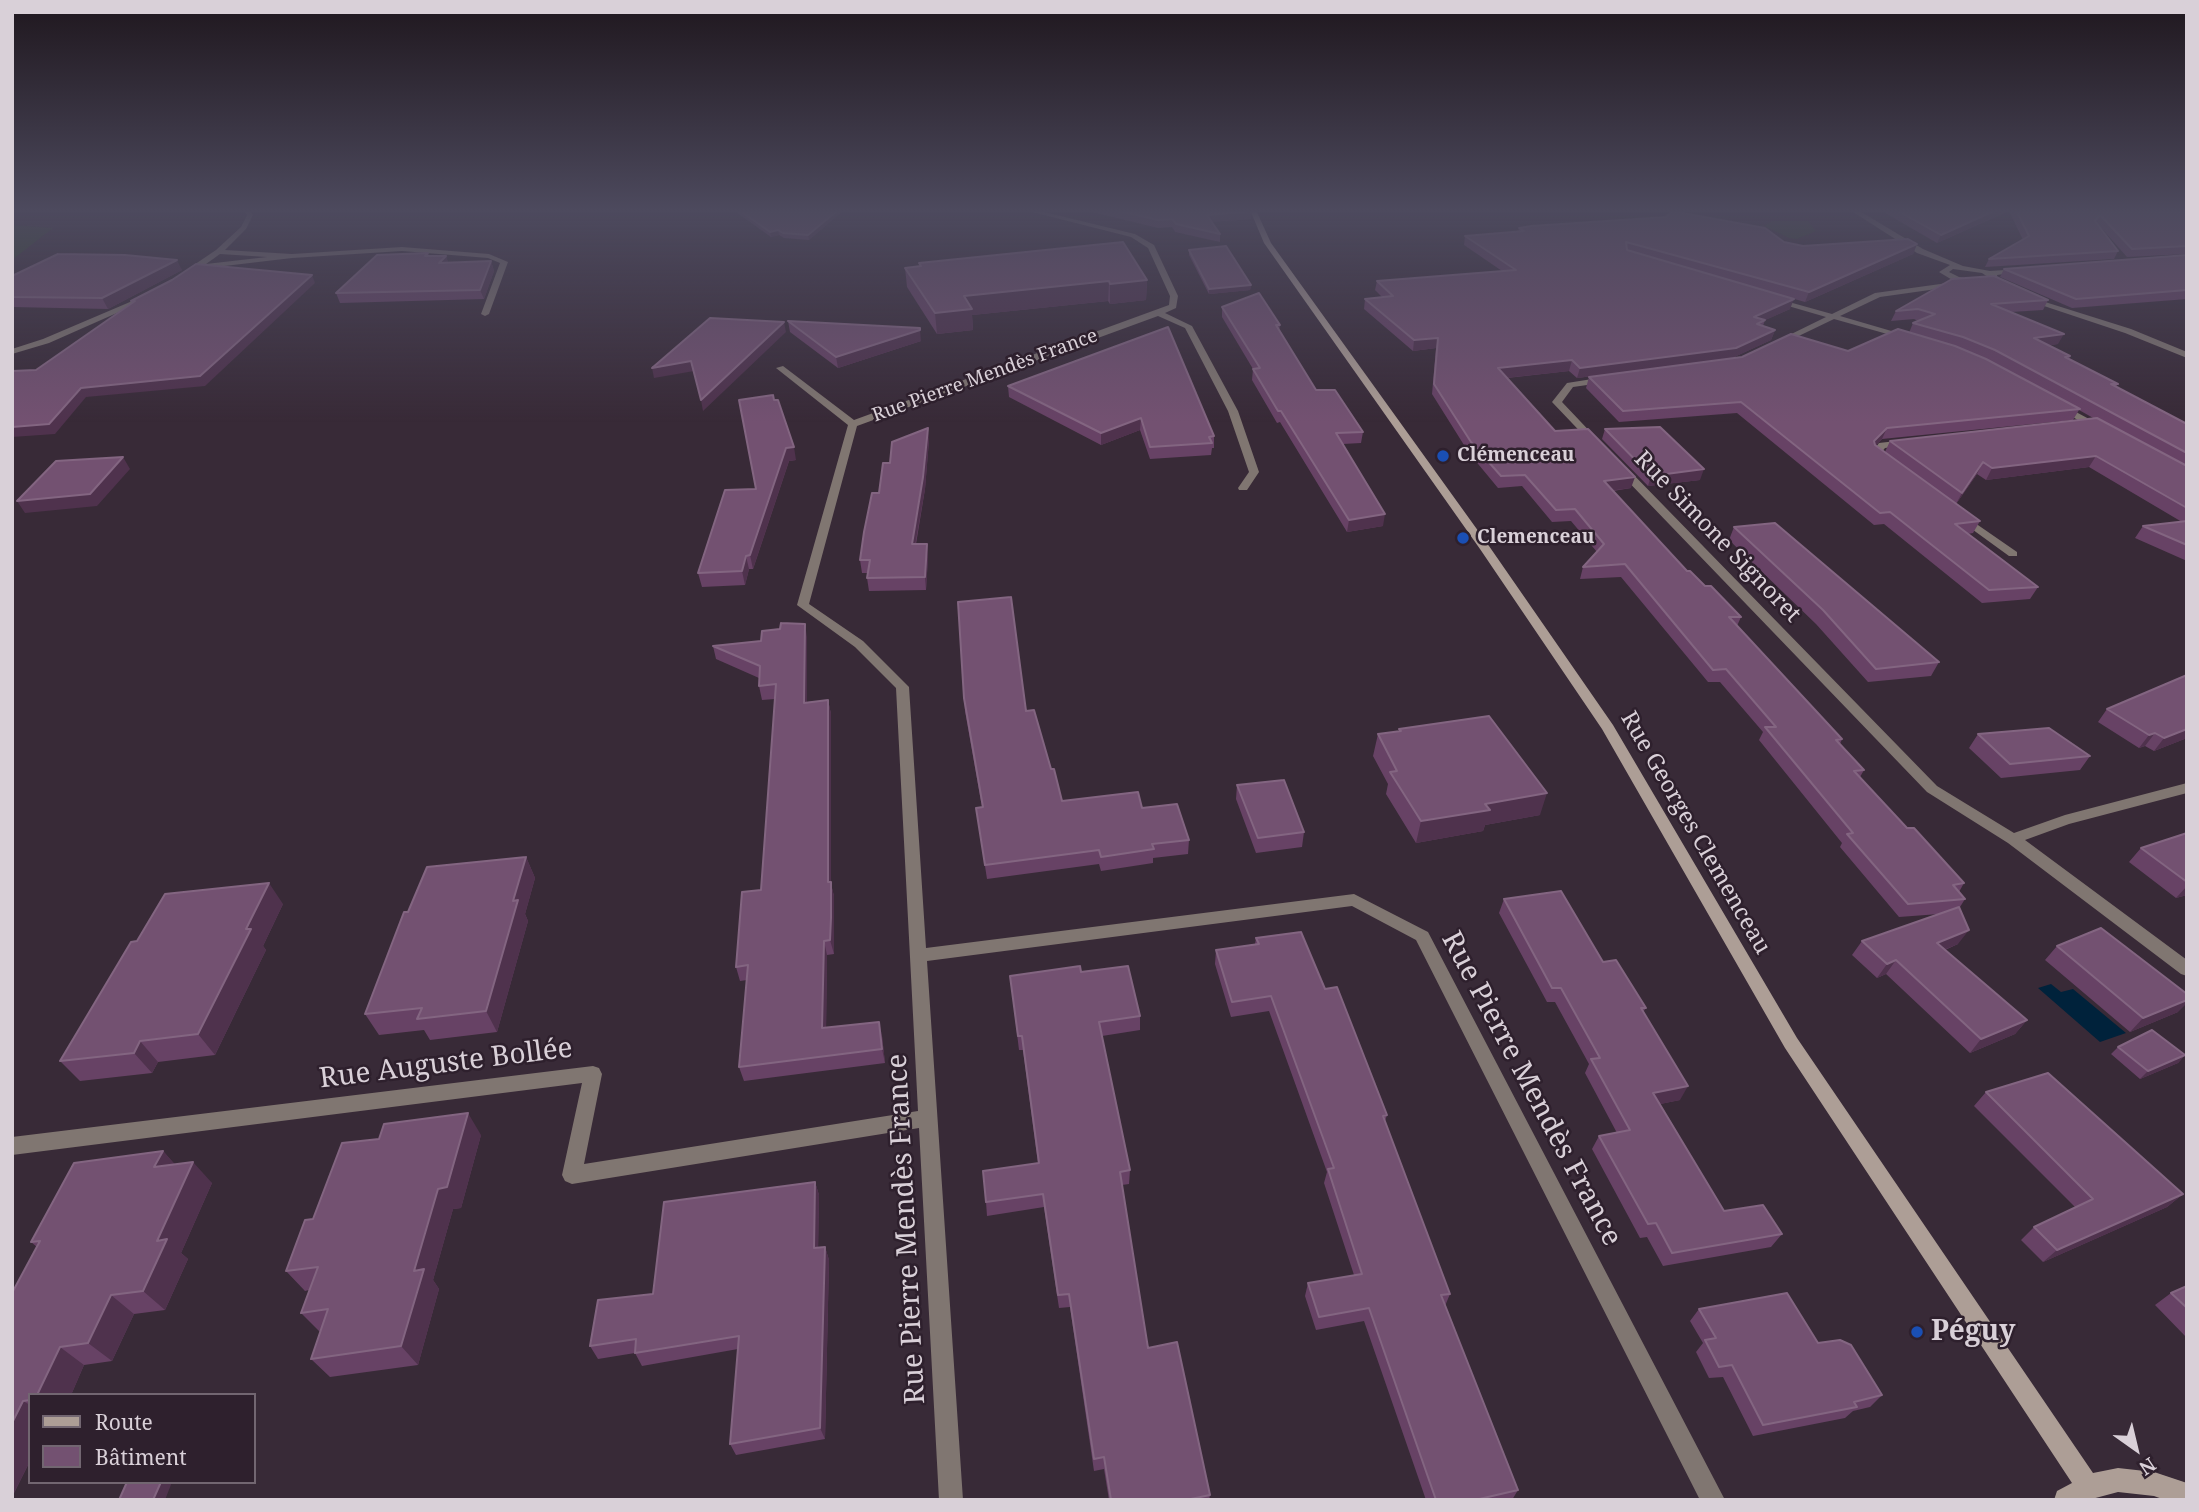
<!DOCTYPE html>
<meta charset="utf-8">
<style>
body{margin:0}
#map{position:relative;width:2199px;height:1512px;overflow:hidden;background:#382a37;font-family:"Noto Serif",serif}
canvas{display:block}
.frame{position:absolute;inset:0;border:14px solid #d9d0d8;pointer-events:none}
.legend{position:absolute;left:28px;top:1393px;width:228px;height:91px;box-sizing:border-box;background:#2e202d;border:2px solid #726671;margin:0;padding:9px 12px;list-style:none;font-size:21px;color:#d9d0d8}
.legend li{display:flex;align-items:center;gap:14px;height:35px}
.legend b{width:35px;border:2px solid #726671}
.north{position:absolute;left:2101px;top:1414px;width:70px;height:70px;-webkit-text-stroke:5px #2e202d;paint-order:stroke;rotate:146deg;font-size:19px;font-weight:700;line-height:28px;text-align:center;color:#d9d0d8}
.north::after{content:'';display:block;margin:auto;width:24px;height:32px;background:#d9d0d8;clip-path:polygon(50% 0,100% 100%,50% 72%,0 100%)}
</style>
<div id="map">
<canvas width="2199" height="1512"></canvas>
<div class="frame"></div>
<ul class="legend">
<li><b style="height:9px;background:#ad9e96"></b>Route</li>
<li><b style="height:19px;background:#735171"></b>Bâtiment</li>
</ul>
<div class="north">N</div>
</div>
<script>
const ctx = document.querySelector('canvas').getContext('2d');
ctx.lineJoin = 'round';
function fill(path, color) { ctx.fillStyle = color; ctx.fill(path, 'evenodd'); }
const toPath = rows => new Path2D(rows.map(r => 'M' + r).join(''));
function strokePath(path, color, width, dash) { ctx.strokeStyle = color; ctx.lineWidth = width; ctx.lineCap = dash ? 'butt' : 'round'; ctx.setLineDash(dash || []); ctx.stroke(path); }
function write(font, color, halo, rows, align = 'center') {
  ctx.font = font + ' "Noto Serif",serif'; ctx.lineWidth = 5; ctx.setLineDash([]); ctx.textBaseline = 'middle'; ctx.strokeStyle = halo; ctx.fillStyle = color; for (const [text, x, y, turn = 0] of rows) {
    ctx.save(); ctx.translate(x, y); ctx.rotate((+turn || 0) * Math.PI / 180); ctx.textAlign = isNaN(turn) ? turn : align; if (halo) ctx.strokeText(text, 0, 0); ctx.fillText(text, 0, 0); ctx.restore();
  }
}
fill(toPath([
 [1772,221,1808,221,1816,231,1797,239,1789,238,1764,226],
 [12,225,14,225,53,228,12,260]
]), '#2d4326');
fill(toPath([
 [2051,984,2061,992,2073,989,2126,1033,2100,1042,2038,988]
]), '#00223b');
fill(toPath([
 [243,210,250,210,253,215,246,229,225,250,292,254,402,247,489,254,508,262,489,314,485,316,481,314,500,263,488,258,402,251,292,258,199,269,188,277,182,277,182,273,216,250,241,227,247,215,243,210],
 [220,254,267,257,206,264,220,254],
 [1024,210,1036,210,1135,234,1154,245,1178,296,1176,308,1165,313,1192,326,1238,411,1259,472,1247,490,1239,490,1238,488,1249,472,1228,411,1185,328,1158,316,857,426,809,604,863,641,909,687,926,948,1354,894,1428,932,1725,1500,1700,1500,1416,940,1352,906,927,961,963,1500,939,1500,919,1128,572,1184,565,1181,562,1175,582,1083,12,1155,12,1137,593,1066,599,1068,602,1074,584,1164,918,1111,896,688,855,647,797,605,848,425,776,368,783,366,854,420,1169,305,1170,296,1148,248,1131,237,1024,210],
 [1850,210,1858,210,1923,249,1963,266,1990,271,2020,269,2024,271,1997,275,1998,282,1981,285,1954,281,1939,272,1950,265,1917,253,1850,210],
 [1953,269,1982,273,1991,279,1981,281,1959,277,1949,272,1953,269],
 [1955,282,1958,282,1958,286,1880,297,1840,316,1912,337,1912,341,1834,319,1780,345,1773,343,1826,317,1771,301,1771,297,1832,314,1875,293,1955,282],
 [2026,296,2131,329,2187,352,2187,358,2125,333,2026,300,2026,296],
 [137,299,144,301,49,343,12,354,12,349,43,339,137,299],
 [1605,377,1609,380,1608,382,1573,387,1562,402,1598,440,1598,444,1595,445,1592,444,1552,402,1567,383,1605,377],
 [2061,404,2104,427,2106,429,2098,431,2058,409,2058,405,2061,404],
 [1905,440,1910,443,1908,445,1885,448,1881,453,1890,460,1890,464,1882,464,1871,454,1879,443,1905,440],
 [1622,466,1626,467,1937,786,2014,833,2065,815,2187,783,2187,793,2069,824,2025,840,2187,960,2187,976,2181,974,2008,843,1927,792,1618,471,1618,467,1622,466],
 [1962,514,2017,552,2017,556,2009,556,1958,519,1957,517,1962,514]
]), '#807671');
fill(toPath([
 [1250,210,1256,210,1271,243,1489,546,1613,725,1797,1038,2093,1473,2118,1468,2154,1472,2187,1483,2187,1500,2165,1500,2154,1496,2118,1492,2088,1500,2054,1500,2057,1491,2072,1483,1785,1048,1602,729,1480,549,1264,243,1250,210]
]), '#ad9e96');
fill(toPath([
 [733,210,844,210,809,240,784,238,779,235,771,237],
 [1083,210,1251,210,1252,211,1251,219,1212,222,1220,234,1220,242,1175,232,1172,227,1158,228],
 [1880,210,2187,210,2187,254,2127,257,2096,222,2118,251,2114,259,1985,267,1989,259,2023,240,2009,211,1937,243],
 [1519,228,1784,242,1803,246,1917,244,1913,254,1805,302,1777,294,1790,309,1765,320,1763,326,1775,330,1771,340,1732,358,1848,351,1909,333,1913,323,1918,321,1914,319,1891,321,1896,311,2048,300,2043,310,2011,312,2058,344,2049,345,2070,356,2069,359,2118,384,2116,387,2187,424,2187,561,2135,538,2143,526,2182,522,2089,467,1986,480,1977,474,1956,504,1980,521,1973,533,1968,534,2038,587,2030,599,1982,603,1884,524,1874,525,1737,413,1619,422,1586,388,1589,377,1707,362,1577,378,1569,371,1507,378,1555,431,1631,488,1613,491,1687,571,1741,617,1737,626,1842,739,1840,744,1864,770,1860,777,1907,828,1964,883,1959,892,1965,899,1960,907,1958,944,1945,950,2027,1020,2015,1034,1970,1053,1886,974,1877,978,1852,955,1862,941,1939,914,1899,917,1840,847,1842,843,1759,740,1763,732,1720,682,1708,682,1621,577,1580,579,1583,567,1597,552,1571,521,1552,522,1522,486,1498,488,1469,453,1432,394,1436,348,1413,351,1364,309,1365,299,1383,298,1375,290,1377,281,1502,271,1464,245,1465,236,1518,232],
 [2079,410,2095,419,1890,441,1885,452,1876,445,1882,439,2073,420],
 [1189,250,1251,285,1250,290,1209,294,1189,255],
 [428,253,429,256,446,256,448,263,491,261,494,271,484,299,340,303,336,293],
 [2187,255,2187,299,2072,308,2000,277,2004,269],
 [919,263,1147,280,1146,300,1110,304,1108,301,972,315,973,330,937,334,907,287,905,268,920,266],
 [182,270,108,309,12,307,12,276],
 [1222,307,1280,325,1279,331,1316,390,1363,432,1361,443,1343,444,1383,526,1347,532,1280,422,1277,423,1252,380,1253,369,1222,317],
 [788,321,921,341,838,368,790,332],
 [1008,386,1214,436,1214,448,1212,448,1211,455,1150,459,1140,430,1101,445,1009,397],
 [739,400,796,460,789,461,753,569,749,569,745,585,702,587,698,573,756,489],
 [1605,429,1700,480,1648,486,1602,439],
 [929,440,925,489,916,544,928,557,926,590,869,591,867,578,868,573,862,573,860,560,879,493,890,463],
 [1734,527,1939,662,1931,676,1868,682,1816,624,1729,540],
 [807,637,807,702,828,700,831,714,831,884,834,896,834,954,827,955,826,1027,882,1036,885,1063,744,1081,739,1067,747,980,740,981,736,967,761,890,775,699,762,700,759,686,759,678,716,659,713,646],
 [2187,675,2187,738,2154,751,2145,746,2139,748,2098,722,2107,709],
 [964,698,1026,711,1051,769,1062,801,1142,808,1189,840,1188,854,1153,858,1153,863,1101,871,1099,864,987,879,976,808,982,807,965,711],
 [1399,729,1540,815,1485,825,1483,831,1416,843,1386,794,1388,784,1373,756,1378,734,1399,732],
 [1978,734,2090,756,2080,770,2001,778,1969,748],
 [1237,785,1304,832,1302,847,1256,853,1236,799],
 [2187,833,2187,895,2176,898,2129,862,2141,848],
 [526,857,535,878,525,914,528,921,497,1032,430,1040,424,1030,379,1035,365,1014,408,912],
 [1504,899,1603,962,1646,1008,1643,1012,1680,1100,1660,1104,1724,1211,1782,1234,1771,1247,1663,1266,1647,1237,1640,1238,1592,1149,1599,1136,1617,1133,1585,1073,1589,1064,1555,1002,1547,1002,1499,913],
 [283,904,263,946,266,950,215,1055,158,1062,152,1073,80,1081,60,1061,137,941],
 [1256,938,1325,989,1387,1115,1385,1121,1450,1294,1445,1306,1518,1490,1512,1500,1426,1500,1364,1321,1316,1330,1305,1296,1308,1283,1354,1275,1324,1183,1327,1172,1269,1011,1231,1017,1215,964,1216,950,1255,944],
 [2057,946,2178,1012,2130,1032,2045,960],
 [1081,972,1140,1016,1140,1030,1102,1036,1130,1170,1129,1184,1122,1185,1148,1348,1210,1495,1209,1500,1109,1500,1104,1469,1094,1471,1070,1307,1059,1308,1044,1207,987,1216,986,1202,1038,1163,1023,1050,1019,1050,1010,976],
 [2118,1047,2185,1055,2178,1063,2140,1079,2111,1054],
 [1986,1092,2183,1194,2167,1207,2043,1262,2021,1240,2034,1227,2075,1207,1974,1106],
 [481,1135,461,1208,453,1209,433,1280,439,1289,418,1365,330,1377,311,1359,320,1332,301,1313,309,1290,305,1291,286,1271],
 [163,1151,175,1165,212,1183,181,1253,188,1259,165,1310,134,1314,112,1361,84,1365,71,1395,30,1395,30,1461,12,1497,12,1293,37,1247,31,1242],
 [815,1182,819,1195,818,1248,825,1247,829,1260,825,1439,736,1455,730,1444,738,1349,642,1366,635,1353,598,1359,590,1346,653,1294],
 [2187,1286,2187,1338,2155,1305,2171,1293],
 [1699,1309,1818,1343,1882,1395,1870,1407,1853,1411,1845,1418,1753,1436,1723,1377,1709,1378,1696,1352,1703,1343,1690,1321]
]), '#674265');
fill(toPath([
 [838,210,844,210,809,240,808,235],
 [1996,210,2009,210,1937,243,1941,235],
 [1252,211,1251,219,1207,222,1207,215],
 [778,230,779,235,771,237,770,232],
 [1917,244,1913,254,1805,302,1809,292],
 [446,256,449,265,439,263],
 [177,260,182,270,108,309,102,298],
 [491,261,494,271,484,299,480,290],
 [312,275,315,283,205,386,86,397,55,434,12,437,12,427,81,388],
 [1147,280,1146,300,1110,304,1110,284],
 [1109,281,1108,301,972,315,973,330,937,334,935,313,964,296],
 [1251,285,1250,290,1209,294,1209,289],
 [1794,299,1790,309,1750,327,1754,317],
 [784,322,786,332,703,411,701,400],
 [920,330,921,341,838,368,836,357],
 [1775,330,1771,340,1732,358,1577,378,1580,368],
 [2064,334,2058,344,2029,348,2034,338],
 [1438,338,1436,348,1413,351,1414,340],
 [1572,360,1569,371,1496,379,1498,368],
 [691,361,694,371,654,378,652,368],
 [1141,418,1140,430,1101,445,1101,433],
 [928,428,929,440,925,489,913,557,912,544],
 [1887,428,1882,439,1869,452,1874,441],
 [794,447,796,460,789,461,753,569,750,555,786,448],
 [2096,456,2089,467,1986,480,1992,468],
 [123,457,130,469,97,506,25,513,17,501],
 [1983,462,1977,474,1956,504,1962,493],
 [1704,469,1700,480,1648,486,1651,476],
 [1635,477,1631,488,1601,492,1604,481],
 [1385,514,1383,526,1347,532,1349,520],
 [927,544,928,557,926,590,925,577],
 [746,556,749,569,745,585,742,571],
 [805,624,807,637,807,716,804,703],
 [828,700,831,714,831,884,834,896,834,954,830,940,828,882],
 [2187,729,2187,738,2154,751,2164,738],
 [2155,733,2145,746,2139,748,2149,735],
 [1547,793,1540,815,1485,825,1483,831,1416,843,1421,821,1485,804],
 [526,857,535,878,525,914,528,921,497,1032,486,1011,513,901],
 [269,883,283,904,263,946,266,950,215,1055,198,1034,246,929],
 [2187,886,2187,895,2176,898],
 [1969,930,1958,944,1927,957,1937,943],
 [824,941,827,955,826,1042,822,1028],
 [1896,960,1886,974,1877,978,1887,964],
 [2187,1000,2187,1003,2178,1012,2130,1032,2143,1018],
 [2027,1020,2015,1034,1970,1053,1981,1039],
 [879,1022,882,1036,885,1063,882,1049],
 [140,1041,158,1062,152,1073,134,1053],
 [2185,1055,2178,1063,2140,1079,2148,1071],
 [1688,1086,1680,1100,1646,1107,1653,1093],
 [468,1113,481,1135,461,1208,453,1209,433,1280,439,1289,418,1365,401,1346,414,1271,438,1189],
 [163,1151,182,1172,154,1167],
 [193,1162,212,1183,181,1253,188,1259,165,1310,143,1291,157,1241],
 [815,1182,819,1195,818,1261,814,1248],
 [2183,1194,2167,1207,2043,1262,2057,1250],
 [825,1247,829,1260,825,1439,820,1428],
 [111,1295,134,1314,112,1361,88,1343],
 [60,1347,84,1365,71,1395,37,1395],
 [23,1401,30,1405,30,1461,12,1497,12,1423],
 [161,1482,172,1482,165,1500,153,1500]
]), '#4f324d');
const building = toPath([
 [739,210,838,210,808,235,783,233,778,230,770,232,739,210],
 [1116,210,1251,210,1252,211,1207,215,1220,234,1176,224,1172,219,1158,220,1116,210],
 [1896,210,1996,210,1941,235,1896,210],
 [2016,210,2187,210,2187,246,2132,249,2100,215,2095,221,2118,251,1989,259,2029,236,2016,210],
 [1672,211,1765,228,1784,242,1803,246,1908,239,1917,244,1809,292,1626,242,1627,250,1794,299,1754,317,1765,320,1757,324,1775,330,1736,348,1580,368,1572,360,1498,368,1555,431,1588,429,1635,477,1604,481,1687,571,1690,571,1705,586,1711,586,1741,617,1729,617,1842,739,1836,740,1864,770,1854,771,1907,828,1914,828,1964,883,1953,885,1965,899,1908,904,1847,834,1853,833,1765,727,1776,727,1726,669,1713,670,1625,564,1583,567,1604,544,1575,509,1556,510,1525,475,1501,476,1471,442,1434,384,1438,338,1414,340,1365,299,1393,296,1377,281,1516,270,1465,236,1524,231,1519,228,1531,226,1666,217,1672,211],
 [1123,242,1147,280,1110,284,1109,281,964,296,972,309,935,313,905,268,921,266,919,263,1123,242],
 [1226,246,1251,285,1209,289,1189,250,1226,246],
 [428,253,425,256,446,256,439,263,491,261,480,290,336,293,377,255,428,253],
 [58,254,125,255,177,260,102,298,12,297,12,276,58,254],
 [2187,255,2187,290,2076,299,2004,269,2187,255],
 [196,264,312,275,200,376,81,388,49,424,12,427,12,371,36,370,135,301,131,301,172,280,196,264],
 [1994,276,2048,300,1991,304,2064,334,2034,338,2070,356,2065,357,2118,384,2111,384,2187,424,2187,453,1995,350,1963,337,1913,323,1935,314,1918,309,1896,311,1952,279,1994,276],
 [1259,293,1280,325,1276,325,1316,390,1335,390,1363,432,1336,433,1385,514,1349,520,1281,411,1278,411,1253,369,1260,368,1222,307,1259,293],
 [710,318,784,322,701,400,691,361,652,368,710,318],
 [788,321,920,328,920,330,836,357,788,321],
 [1168,327,1214,436,1209,437,1212,443,1150,447,1141,418,1101,433,1008,386,1168,327],
 [1898,329,1955,346,1986,359,2080,409,1887,428,1874,441,1875,445,1980,521,1955,524,2038,587,1989,590,1890,512,1880,513,1741,402,1623,411,1589,377,1742,357,1791,334,1848,351,1898,329],
 [773,395,774,400,778,400,794,447,786,448,750,555,746,556,742,571,698,573,725,490,756,489,739,400,773,395],
 [2097,418,2187,466,2187,508,2096,456,1992,468,1983,462,1962,493,1890,441,2097,418],
 [1660,427,1704,469,1651,476,1605,429,1660,427],
 [928,428,923,477,912,544,927,544,925,577,867,578,870,560,860,560,864,532,872,493,879,493,883,463,890,463,892,442,928,428],
 [123,457,90,494,17,501,56,461,123,457],
 [2187,521,2187,545,2143,526,2187,521],
 [1775,523,1939,662,1876,669,1823,610,1734,527,1775,523],
 [1011,597,1026,711,1034,710,1051,769,1054,769,1062,801,1138,792,1142,808,1177,804,1189,840,1152,844,1154,849,1101,857,1099,850,985,865,976,808,983,807,964,698,958,602,1011,597],
 [781,623,805,624,804,703,828,700,828,882,831,882,831,918,830,940,824,941,822,1028,879,1022,882,1049,739,1067,748,965,736,967,742,892,761,890,776,684,759,686,760,666,713,646,761,641,762,631,780,629,781,623],
 [2187,675,2187,729,2164,738,2155,733,2149,735,2107,709,2187,675],
 [1489,716,1547,793,1485,804,1490,810,1421,821,1390,772,1397,771,1378,734,1401,731,1399,729,1489,716],
 [2049,728,2090,756,2010,764,1978,734,2049,728],
 [1284,780,1304,832,1258,838,1237,785,1284,780],
 [2187,833,2187,882,2141,848,2187,833],
 [526,857,513,901,518,900,486,1011,417,1019,422,1008,365,1014,404,912,408,912,427,867,526,857],
 [269,883,246,929,251,929,198,1034,140,1041,134,1053,60,1061,131,942,137,941,165,894,269,883],
 [1561,891,1603,962,1616,960,1646,1008,1641,1008,1688,1086,1653,1093,1724,1211,1763,1205,1782,1234,1672,1253,1656,1223,1648,1224,1599,1136,1630,1130,1591,1059,1600,1058,1561,988,1552,988,1504,899,1561,891],
 [1959,907,1969,930,1937,943,2027,1020,1981,1039,1896,960,1887,964,1862,941,1959,907],
 [2101,928,2187,994,2187,1000,2143,1018,2057,946,2101,928],
 [1301,932,1325,989,1337,987,1387,1115,1383,1116,1450,1294,1441,1295,1518,1490,1475,1500,1436,1500,1369,1308,1319,1317,1308,1283,1362,1274,1328,1169,1334,1168,1271,996,1232,1002,1216,950,1259,944,1256,938,1301,932],
 [1080,966,1081,972,1128,966,1140,1016,1099,1022,1130,1170,1120,1172,1148,1348,1177,1342,1210,1495,1186,1500,1111,1500,1104,1457,1094,1459,1069,1294,1058,1295,1043,1194,986,1202,983,1171,1039,1163,1022,1036,1018,1036,1010,976,1080,966],
 [2152,1030,2185,1055,2148,1071,2118,1047,2152,1030],
 [2048,1073,2183,1194,2057,1250,2034,1227,2093,1199,1986,1092,2048,1073],
 [468,1113,447,1187,438,1189,414,1271,424,1269,401,1346,311,1359,328,1309,301,1313,318,1267,286,1271,305,1220,313,1219,342,1143,379,1139,384,1124,468,1113],
 [163,1151,154,1167,193,1162,157,1241,167,1239,143,1291,111,1295,88,1343,60,1347,37,1395,30,1395,30,1400,23,1401,12,1423,12,1293,40,1241,31,1242,74,1163,163,1151],
 [815,1182,814,1248,825,1247,820,1428,730,1444,739,1336,635,1353,636,1339,590,1346,598,1300,653,1294,664,1202,815,1182],
 [2187,1286,2187,1308,2171,1293,2187,1286],
 [1787,1293,1818,1343,1840,1340,1851,1345,1882,1395,1854,1402,1857,1407,1763,1425,1732,1365,1719,1367,1705,1340,1716,1338,1699,1309,1787,1293],
 [127,1482,161,1482,153,1500,119,1500,127,1482]
]);
fill(building, '#735171');
strokePath(building, '#836581', 2);
const sky = ctx.createLinearGradient(0, 0, 0, 422);
sky.addColorStop(0, '#1f171e');
sky.addColorStop(0.5, '#4d4a5e');
sky.addColorStop(1, '#4d4a5e00');
ctx.fillStyle = sky;
ctx.fillRect(0, 0, 2199, 422);
for (const [x, y, r, color] of [
 [1443,456,7,"#1a4fb4"],
 [1463,538,7,"#1a4fb4"],
 [1917,1332,7,"#1a4fb4"]
]) { const dot = new Path2D(); dot.arc(x, y, r, 0, 2 * Math.PI); ctx.fillStyle = color; ctx.fill(dot); strokePath(dot, '#2e202d', 2.5); }
write('19px', '#d9d0d8', '#2e202d', [
 ["Rue Pierre Mendès France",985,376,-20]
]);
write('bold 19px', '#d9d0d8', '#2e202d', [
 ["Clémenceau",1457,456],
 ["Clemenceau",1477,538]
], 'left');
write('23px', '#d9d0d8', '#2e202d', [
 ["Rue Simone Signoret",1717,537,46],
 ["Rue Georges Clemenceau",1695,833,60]
]);
write('28px', '#d9d0d8', '#2e202d', [
 ["Rue Auguste Bollée",446,1064,-7],
 ["Rue Pierre Mendès France",1531,1089,62],
 ["Rue Pierre Mendès France",907,1229,-93]
]);
write('bold 28px', '#d9d0d8', '#2e202d', [
 ["Péguy",1931,1332]
], 'left');
</script>
